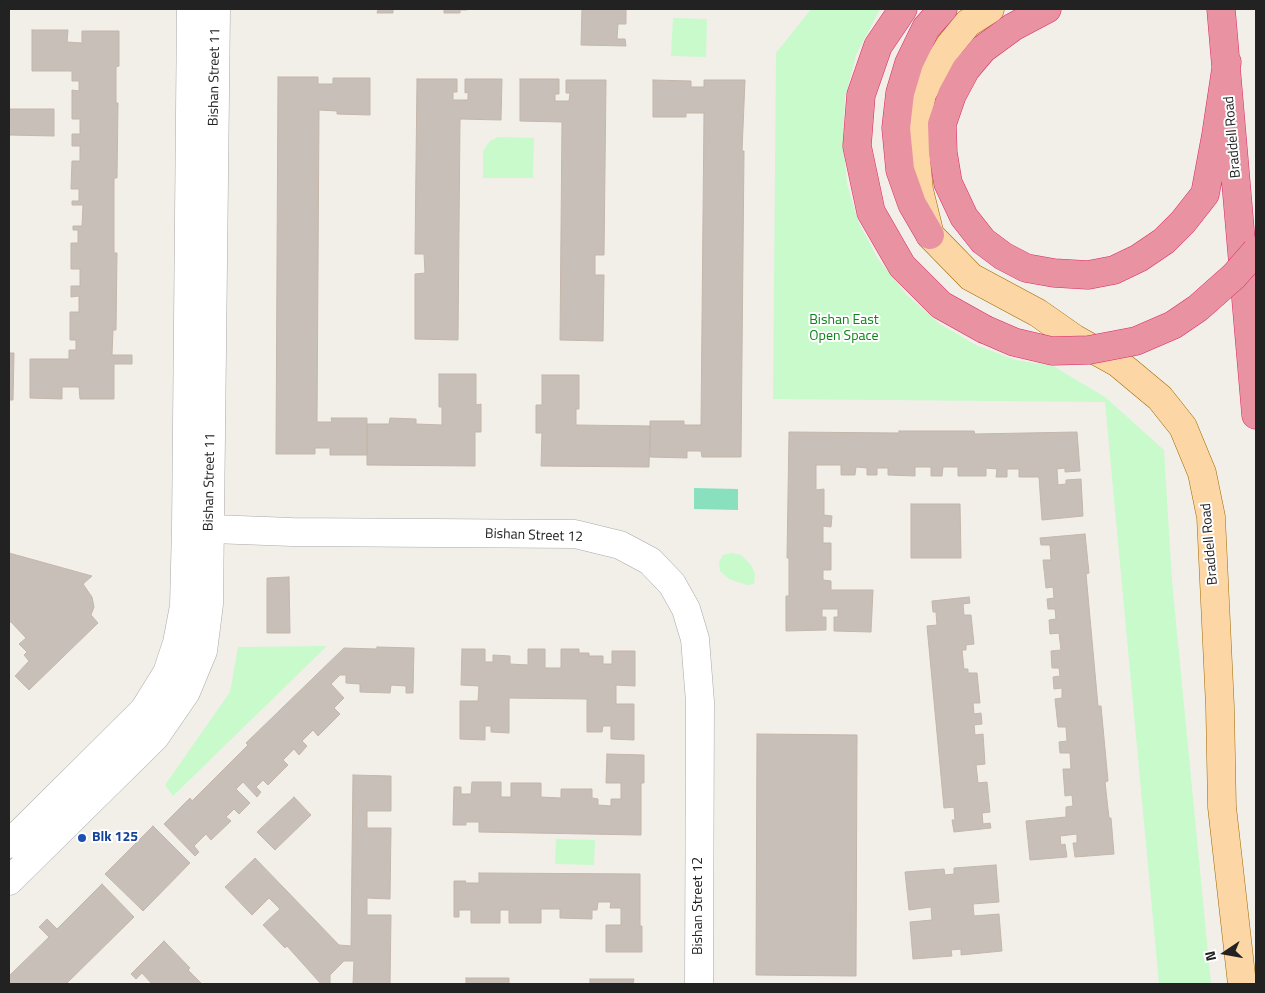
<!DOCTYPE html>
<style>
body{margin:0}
#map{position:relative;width:1265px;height:993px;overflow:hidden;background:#f2efe9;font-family:"Titillium Web",sans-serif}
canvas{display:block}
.frame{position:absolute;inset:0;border:10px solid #222;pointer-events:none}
.north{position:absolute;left:1200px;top:928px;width:50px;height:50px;-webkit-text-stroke:4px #fff;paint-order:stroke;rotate:258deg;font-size:14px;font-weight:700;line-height:20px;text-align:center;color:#222}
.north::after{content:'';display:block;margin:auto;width:18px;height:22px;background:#222;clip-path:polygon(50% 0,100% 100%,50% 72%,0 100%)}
</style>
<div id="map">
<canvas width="1265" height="993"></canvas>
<div class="frame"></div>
<div class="north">N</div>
</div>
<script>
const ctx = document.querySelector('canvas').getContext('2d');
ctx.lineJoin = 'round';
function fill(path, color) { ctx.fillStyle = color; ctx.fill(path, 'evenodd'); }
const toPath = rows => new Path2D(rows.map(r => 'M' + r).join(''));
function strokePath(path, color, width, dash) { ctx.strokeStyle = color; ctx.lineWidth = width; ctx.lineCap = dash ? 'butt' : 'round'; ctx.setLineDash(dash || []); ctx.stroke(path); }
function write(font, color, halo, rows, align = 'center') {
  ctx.font = font + ' "Titillium Web",sans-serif'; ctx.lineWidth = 4; ctx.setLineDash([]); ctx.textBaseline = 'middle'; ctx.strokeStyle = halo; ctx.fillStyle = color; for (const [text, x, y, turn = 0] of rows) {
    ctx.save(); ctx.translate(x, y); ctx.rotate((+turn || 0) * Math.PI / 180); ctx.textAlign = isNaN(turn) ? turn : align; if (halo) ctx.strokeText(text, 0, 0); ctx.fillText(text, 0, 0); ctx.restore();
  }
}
fill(toPath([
 [811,9,880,9,856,55,845,98,843,140,847,184,859,223,878,259,907,295,940,324,976,345,1016,360,1053,366,1105,397,1164,450,1172,581,1211,984,1159,984,1105,402,773,399,776,53],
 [673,18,707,19,706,57,671,56],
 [498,137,534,138,533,178,483,178,483,151,490,141],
 [731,553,741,555,751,565,755,574,754,584,747,585,729,579,720,571,719,562,723,555],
 [327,646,173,796,165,785,230,692,238,647],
 [556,839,595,840,594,865,555,864]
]), '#c8facc');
fill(toPath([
 [694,488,738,489,738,510,694,509]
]), '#88e0be');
const building = toPath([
 [370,9,393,9,393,13,377,13,378,9,370,9],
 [444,9,467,9,467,10,460,10,460,13,444,13,444,9],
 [582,9,626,9,626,24,618,24,617,39,625,39,626,46,581,45,582,9],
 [32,30,68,30,67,42,82,43,82,31,119,31,119,66,116,67,116,103,118,103,117,178,114,178,114,253,117,253,116,330,113,330,112,355,132,355,132,364,114,364,114,399,80,399,79,387,62,387,62,399,30,398,30,359,69,359,69,350,76,350,76,340,70,340,70,312,79,312,79,296,71,297,71,286,80,286,80,269,71,269,71,243,78,243,78,230,73,230,73,226,82,226,83,205,72,205,72,201,79,201,79,189,71,189,72,161,80,161,80,146,72,146,72,134,80,134,80,119,72,119,72,90,79,91,79,81,72,81,72,71,32,71,32,30],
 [278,77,318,77,318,84,333,84,333,78,370,78,370,115,337,114,337,111,319,110,317,422,332,422,331,418,367,418,367,455,330,455,330,448,315,448,315,454,276,454,278,77],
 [417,79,457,79,457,92,453,92,453,100,468,100,468,92,465,93,465,79,502,79,501,120,460,119,458,340,415,339,415,274,425,273,424,254,415,254,417,79],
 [520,79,559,79,559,94,555,94,555,101,569,101,570,93,566,93,566,80,606,80,604,255,595,255,595,275,604,275,603,341,560,340,562,122,520,121,520,79],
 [653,80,691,81,691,87,704,87,704,80,745,80,742,151,744,151,741,457,702,457,701,451,687,451,687,458,650,457,650,421,684,421,684,425,701,425,704,113,686,113,686,117,653,117,653,80],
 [9,109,54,109,54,136,9,135,9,109],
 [9,353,14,353,13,400,9,400,9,353],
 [439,374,476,374,476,405,481,404,481,432,475,432,475,466,367,465,367,424,389,424,390,418,416,419,416,424,442,425,442,407,439,407,439,374],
 [542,375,579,375,579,409,576,409,576,425,650,426,649,467,541,466,542,433,536,433,536,405,542,405,542,375],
 [899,431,974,431,975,434,1077,432,1080,471,1065,472,1065,468,1057,469,1058,485,1066,484,1066,480,1081,479,1083,516,1042,520,1039,477,1019,477,1019,469,1007,469,1007,477,996,477,997,469,986,468,986,476,958,476,958,467,943,467,942,476,931,476,931,467,915,467,915,476,888,475,888,468,877,468,877,475,867,475,867,468,856,467,855,475,841,475,841,465,816,465,816,490,824,489,824,515,832,516,831,527,823,526,823,543,831,543,831,570,823,570,823,580,831,581,831,590,873,590,871,632,834,631,834,617,838,617,838,609,822,609,822,617,826,617,826,630,786,631,786,596,789,596,789,558,787,558,789,432,899,433,899,431],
 [911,504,960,504,961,558,911,558,911,504],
 [1085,534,1089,573,1086,574,1098,706,1101,706,1108,781,1105,782,1109,818,1111,818,1114,854,1075,857,1073,843,1077,843,1077,834,1060,836,1061,845,1065,844,1067,857,1030,860,1026,821,1066,817,1066,807,1073,806,1072,795,1065,796,1063,769,1071,769,1070,753,1060,753,1059,742,1067,741,1066,727,1058,727,1055,699,1062,698,1062,688,1054,689,1053,677,1060,676,1059,668,1052,668,1051,651,1061,650,1059,633,1050,634,1049,620,1056,619,1055,609,1048,609,1047,599,1054,598,1053,587,1046,588,1043,560,1051,560,1050,545,1041,545,1040,538,1085,534],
 [9,553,92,576,83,584,92,597,94,607,91,615,98,623,29,690,15,676,29,661,24,655,27,652,19,644,26,638,11,622,9,622,9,553],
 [289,577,290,633,267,633,267,578,289,577],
 [969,597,970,603,963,604,964,615,971,615,974,644,966,645,966,650,962,650,964,669,968,669,968,673,977,673,980,703,973,703,974,714,981,713,982,724,974,725,975,735,983,734,985,764,976,765,978,783,987,782,990,812,982,813,983,824,990,823,991,828,954,832,952,820,955,820,954,807,944,808,927,626,937,625,936,612,933,612,932,601,969,597],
 [377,647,414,648,413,693,406,693,406,686,391,685,390,693,360,692,360,684,346,683,346,675,340,675,331,684,344,698,334,708,340,714,318,736,313,730,302,741,307,746,299,755,294,749,283,760,288,765,268,785,263,780,256,787,261,792,257,797,243,782,236,789,250,803,239,814,234,809,226,817,231,821,211,840,206,834,194,846,199,852,195,856,164,824,190,798,192,801,248,745,246,743,344,648,377,649,377,647],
 [462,649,485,649,485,662,493,662,493,655,510,656,510,664,528,665,528,649,545,649,545,668,561,668,561,649,579,649,579,653,589,653,589,656,603,656,603,664,612,664,612,651,635,651,635,686,616,685,616,704,634,704,634,740,611,739,611,726,603,726,602,732,587,732,587,699,509,698,509,733,491,732,491,726,485,726,485,740,460,739,460,701,478,701,479,686,461,685,462,649],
 [757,734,857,735,856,976,756,975,757,734],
 [607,754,644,755,644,783,641,783,641,835,479,832,479,822,466,822,466,825,453,825,454,787,461,787,461,794,471,794,472,782,501,782,501,797,511,797,511,783,541,783,541,797,561,798,561,789,592,789,592,798,598,799,598,805,611,806,611,799,621,799,621,783,606,783,607,754],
 [353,775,391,776,391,811,367,811,367,828,391,828,390,899,367,898,367,915,391,915,390,984,353,984,354,961,344,961,330,975,330,984,321,984,287,946,285,948,263,925,280,909,269,898,252,915,225,887,255,858,339,945,351,946,353,775],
 [294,797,311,815,275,850,257,832,294,797],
 [153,826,190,863,143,911,105,874,153,826],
 [996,865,999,902,973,904,974,916,999,914,1002,951,961,955,961,949,951,950,952,956,913,959,910,922,932,920,931,907,909,910,905,872,944,869,945,875,954,874,954,868,996,865],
 [479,873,640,874,640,926,642,926,642,952,606,952,606,925,621,925,621,908,610,908,611,902,598,902,597,910,592,910,592,919,560,918,560,909,541,909,541,923,509,923,509,910,500,910,500,923,471,923,471,910,459,910,459,917,454,917,454,881,466,881,465,883,479,883,479,873],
 [102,884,134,917,66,984,9,984,9,976,49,937,39,927,47,919,57,929,102,884],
 [164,941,190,968,188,970,202,984,152,984,142,973,136,979,131,974,164,941],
 [466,978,509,978,509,984,466,984,466,978],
 [590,979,634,979,633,984,590,984,590,979]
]);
fill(building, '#c7bfb8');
strokePath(building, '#c4b6ab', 1);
const minor = toPath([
 [186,528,292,532,575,534,620,545,650,561,672,584,686,609,695,639,700,702,699,984],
 [9,844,144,710,167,673,177,643,184,606,186,528,191,9],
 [9,881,155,737,186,692,203,651,209,604,216,9]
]);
const major = toPath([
 [990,9,968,23,950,45,934,71,922,94,916,122,916,159,919,190,930,235,971,277,1038,313,1075,339,1118,363,1160,398,1183,427,1202,473,1211,517,1220,707,1222,807,1242,984]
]);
const highway = toPath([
 [903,9,878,46,861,95,857,146,871,212,902,266,941,305,984,329],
 [1047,9,1013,27,983,49,966,69,952,95,942,124,943,153,948,183,964,217,983,241,1003,256,1026,268,1054,273,1088,275,1114,270,1139,258,1164,241,1183,222,1205,194,1216,135,1227,62],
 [1221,9,1256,415],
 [930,235,912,204,900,170,896,128,900,93,909,63,926,28,943,9]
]);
strokePath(minor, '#a9a9a9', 29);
strokePath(major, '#a06b00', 29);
strokePath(highway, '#dc2a67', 29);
strokePath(minor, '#fff', 28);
strokePath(major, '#fcd6a4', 28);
strokePath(highway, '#e892a2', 28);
const highwayBridge = toPath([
 [984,329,1014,342,1052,351,1089,350,1136,341,1173,325,1198,308,1234,276,1256,251]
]);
strokePath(highwayBridge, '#dc2a67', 29, []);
strokePath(highwayBridge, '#e892a2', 28);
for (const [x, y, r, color] of [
 [82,838,5,"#1a4fb4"]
]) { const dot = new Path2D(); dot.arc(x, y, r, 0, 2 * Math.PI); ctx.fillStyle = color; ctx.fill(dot); strokePath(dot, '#fff', 2); }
write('14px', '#222', '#fff', [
 ["Bishan Street 11",215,77,-89],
 ["Braddell Road",1233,137,-95],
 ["Bishan Street 11",210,482,-89],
 ["Bishan Street 12",534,536,2],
 ["Braddell Road",1210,544,-95],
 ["Bishan Street 12",699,906,-90]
]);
write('14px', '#0c8416', '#fff', [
 ["Bishan East",844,321],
 ["Open Space",844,337]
]);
write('bold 14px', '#164399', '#fff', [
 ["Blk 125",92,838]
], 'left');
</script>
